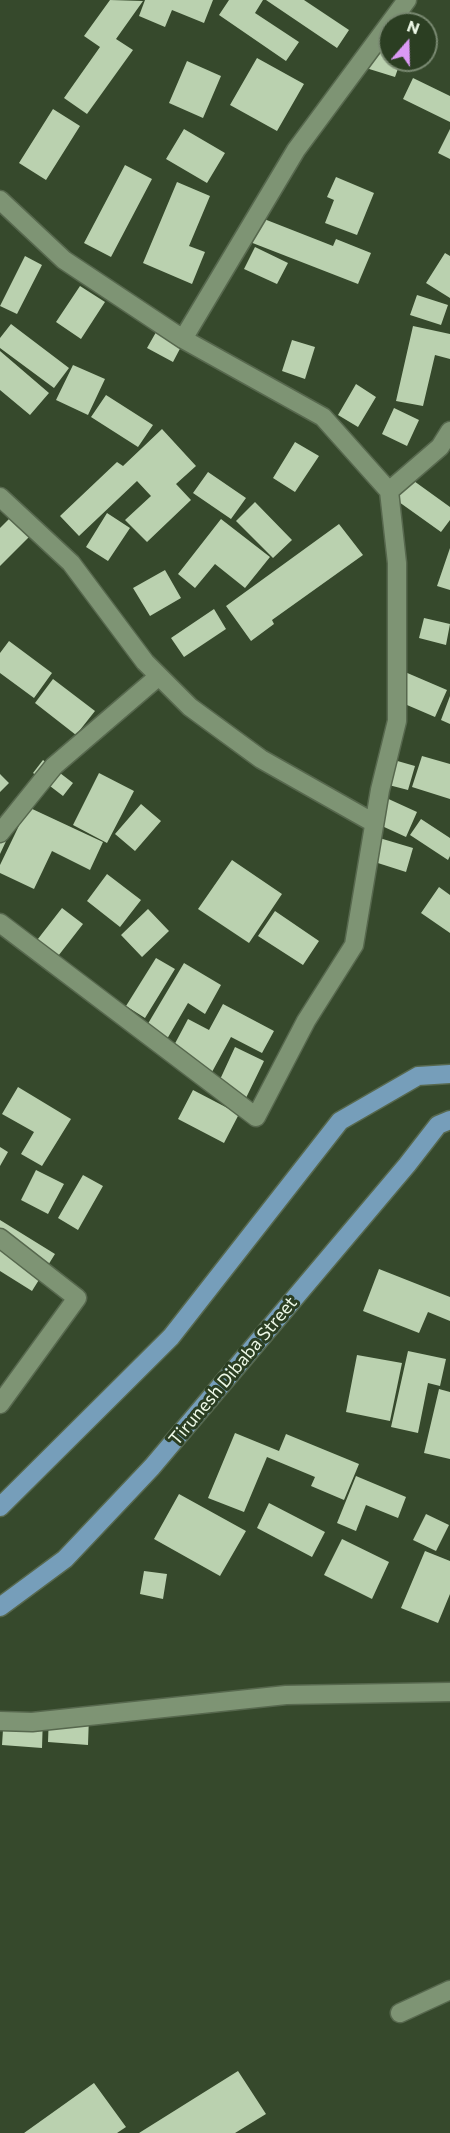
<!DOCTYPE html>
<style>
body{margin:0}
#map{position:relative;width:450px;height:2133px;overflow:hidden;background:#36492c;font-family:Commissioner,sans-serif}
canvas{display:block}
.north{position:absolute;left:378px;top:12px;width:60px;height:60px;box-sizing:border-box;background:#2b3e22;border:2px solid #798971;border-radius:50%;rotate:20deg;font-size:16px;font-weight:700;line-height:24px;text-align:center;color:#edf9e7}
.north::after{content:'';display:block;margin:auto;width:21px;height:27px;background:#db99f5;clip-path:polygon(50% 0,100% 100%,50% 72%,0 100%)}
</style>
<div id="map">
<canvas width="450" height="2133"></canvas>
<div class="north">N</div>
</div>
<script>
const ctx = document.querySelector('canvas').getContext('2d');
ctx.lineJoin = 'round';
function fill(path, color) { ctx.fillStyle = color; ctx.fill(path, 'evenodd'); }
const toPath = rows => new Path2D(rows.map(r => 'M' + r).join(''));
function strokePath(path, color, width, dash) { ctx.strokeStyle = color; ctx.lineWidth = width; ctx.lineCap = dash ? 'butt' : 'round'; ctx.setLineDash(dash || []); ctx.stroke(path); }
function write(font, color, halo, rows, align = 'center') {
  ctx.font = font + ' Commissioner,sans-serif'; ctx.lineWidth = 6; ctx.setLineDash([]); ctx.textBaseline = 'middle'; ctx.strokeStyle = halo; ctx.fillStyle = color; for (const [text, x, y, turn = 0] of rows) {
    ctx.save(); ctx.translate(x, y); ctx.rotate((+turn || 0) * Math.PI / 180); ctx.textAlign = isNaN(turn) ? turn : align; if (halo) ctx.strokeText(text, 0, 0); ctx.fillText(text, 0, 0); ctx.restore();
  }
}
fill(toPath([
 [110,0,143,1,116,39,133,50,87,114,64,98,100,47,84,36],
 [145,0,213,0,204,23,172,10,165,27,139,16],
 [229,0,263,0,255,13,299,42,286,61,219,15],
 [266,0,304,0,349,30,337,48],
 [375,41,390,45,390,60,401,60,395,77,366,68],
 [257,58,304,84,277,131,230,105],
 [187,61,221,76,203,118,169,103],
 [413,78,450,96,450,122,403,99],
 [53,109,80,126,46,180,19,163],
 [184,129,225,153,207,183,166,159],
 [450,129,450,159,438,153],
 [125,165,152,179,111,257,84,243],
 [336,177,374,193,357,235,325,223,334,200,327,197],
 [177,182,210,196,189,246,205,252,192,284,143,263],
 [259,217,333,246,336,239,371,253,358,284,250,242],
 [255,247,288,263,277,284,244,269],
 [445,253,450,256,450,298,426,283],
 [25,256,42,265,17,314,0,306],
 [80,286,105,302,81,339,56,322],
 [417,295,448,305,441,325,410,315],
 [11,324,69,368,54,388,0,348,0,338],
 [413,326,450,334,450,359,435,355,423,406,396,401],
 [159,327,184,341,173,362,147,348],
 [292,340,315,347,305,379,282,371],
 [0,351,49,393,30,415,0,390],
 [73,365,105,379,88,415,56,400],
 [356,384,376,397,358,427,338,415],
 [106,395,153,425,138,447,91,417],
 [394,408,419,420,407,446,382,434],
 [162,429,196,466,176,484,191,500,147,542,125,520,151,496,137,481,79,536,60,516,117,462,123,466],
 [295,442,319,456,295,492,273,478],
 [208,472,246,498,231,519,193,493],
 [407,476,450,507,450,520,441,532,392,497],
 [255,502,292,540,273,558,236,521],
 [21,507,40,526,0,566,0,528],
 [107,513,130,528,108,561,86,547],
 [221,519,270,557,245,588,215,564,195,588,178,574],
 [339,524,363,555,272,620,274,624,251,641,226,606],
 [450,548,450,590,437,586],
 [165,570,181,598,150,616,133,588],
 [214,609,226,629,184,657,171,638],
 [424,618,450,624,446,645,419,638],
 [9,641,52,673,34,698,0,673,0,653],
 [405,672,447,690,435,717,393,699],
 [53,679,95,711,76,735,35,703],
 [450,696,450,724,441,720],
 [422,756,450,764,450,799,412,787],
 [387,758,415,766,408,790,381,783],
 [43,760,73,783,63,796,33,773],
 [99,773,134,791,107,843,73,825],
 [0,774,9,783,0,792],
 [382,796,417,812,406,837,371,821],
 [141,804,161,821,135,851,115,834],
 [28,807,103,842,90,870,52,851,34,889,0,873,0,865],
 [421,819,450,838,450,856,448,860,410,835],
 [0,833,8,837,0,854],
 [366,834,413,848,406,872,359,857],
 [232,860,282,894,249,943,198,909],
 [107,874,141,900,120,927,87,901],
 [439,887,450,895,450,933,421,913],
 [62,908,83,924,55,960,34,944],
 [148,909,169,931,142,957,121,935],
 [275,911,319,941,303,965,258,936],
 [156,958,175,969,145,1018,126,1006],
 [184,963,221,985,205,1014,188,1003,167,1039,146,1027],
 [223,1004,274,1031,262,1053,231,1037,212,1072,171,1051,188,1019,209,1030],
 [235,1047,264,1061,245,1100,217,1086],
 [18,1087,71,1119,42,1166,21,1154,34,1132,2,1114],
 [193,1090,239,1114,224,1143,178,1119],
 [0,1147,8,1152,0,1166],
 [36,1170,64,1184,48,1214,21,1200],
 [83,1175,103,1186,78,1230,58,1218],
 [0,1220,55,1254,32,1291,0,1271],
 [379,1269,450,1297,450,1321,428,1312,419,1333,363,1311],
 [408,1351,446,1359,440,1386,428,1383,418,1433,391,1427],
 [357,1355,402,1363,390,1421,346,1412],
 [439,1389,450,1392,450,1459,424,1453],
 [235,1433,279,1451,286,1434,359,1464,344,1500,311,1486,315,1477,267,1457,244,1512,208,1498],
 [356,1476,406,1497,398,1518,366,1505,356,1531,337,1523],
 [179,1494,246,1531,220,1576,154,1539],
 [269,1503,325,1532,312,1557,257,1528],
 [426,1514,449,1525,436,1551,413,1540],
 [342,1539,389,1562,372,1599,324,1575],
 [425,1551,450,1561,450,1594,438,1623,401,1608],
 [144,1571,167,1574,163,1599,140,1594],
 [4,1714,43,1716,42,1748,2,1745],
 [49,1714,89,1716,88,1745,48,1742],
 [238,2071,266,2114,235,2133,139,2133],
 [94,2083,126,2127,117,2133,24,2133]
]), '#bad1af');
const minor = toPath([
 [0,200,64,260,183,339,323,417,389,491,397,563,397,721,380,790,354,945,306,1021,256,1117,0,923],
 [183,339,296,150,407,0],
 [389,491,440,447,450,431],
 [0,497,71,563,145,662,190,707,261,759,374,823],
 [0,833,54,766,159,676],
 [0,1238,77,1298,0,1404],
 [0,1721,32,1722,286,1695,450,1692],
 [400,2013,450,1990]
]);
const major = toPath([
 [0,1507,171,1337,340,1121,418,1076,450,1074],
 [0,1607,65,1559,152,1467,407,1165,438,1125,450,1120]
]);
strokePath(minor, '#57684e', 21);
strokePath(major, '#57684e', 21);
strokePath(minor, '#7e9474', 18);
strokePath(major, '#769eba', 18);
write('18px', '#edf9e7', '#2b3e22', [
 ["Tirunesh Dibaba Street",233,1371,-50]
]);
</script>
